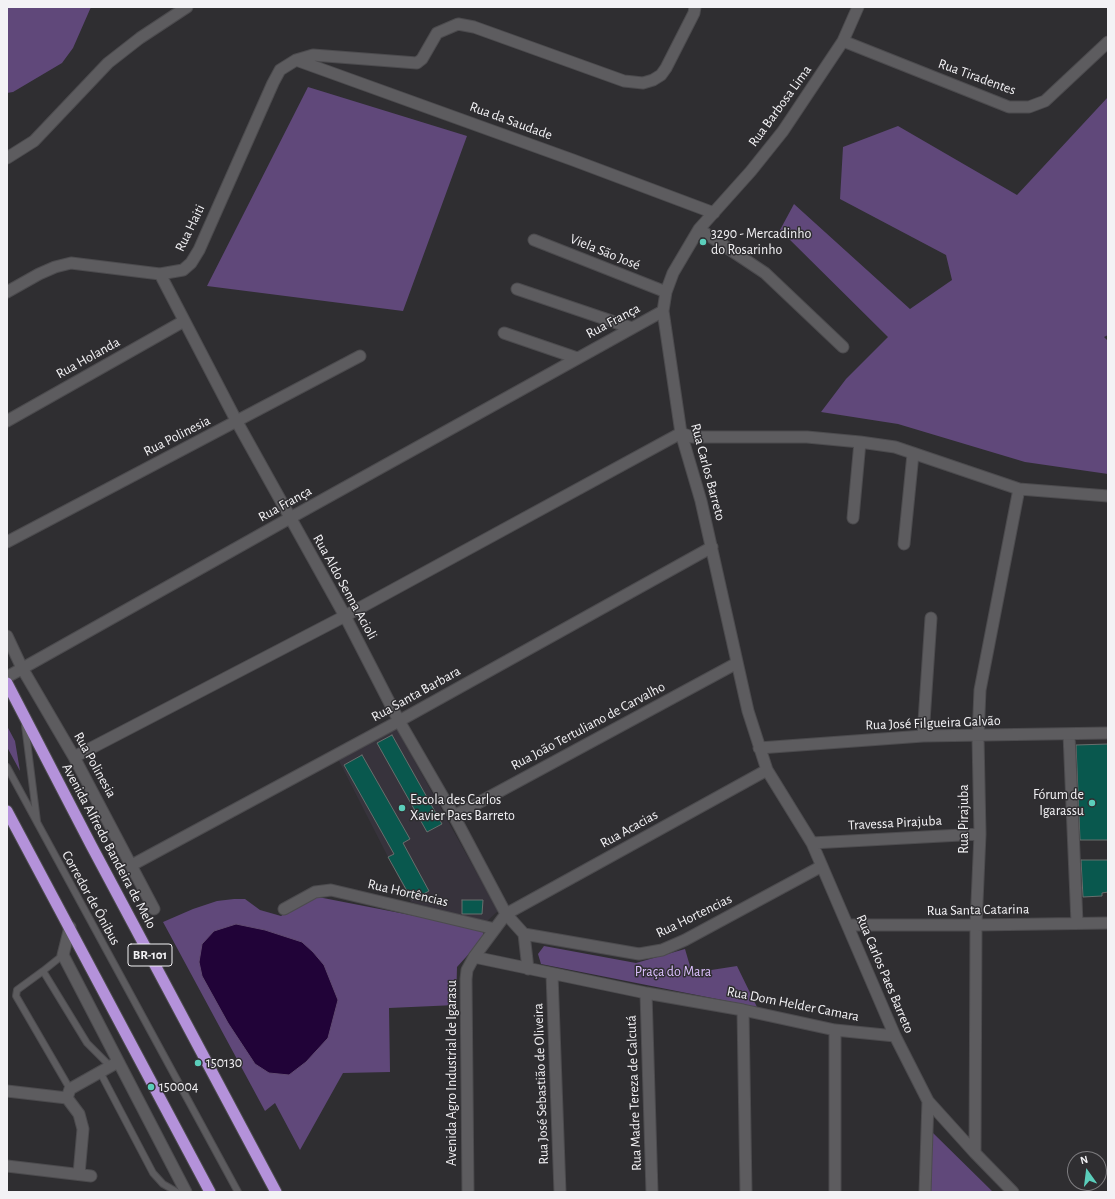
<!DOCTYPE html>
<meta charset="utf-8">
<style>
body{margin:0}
#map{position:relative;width:1115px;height:1199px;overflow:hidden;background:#2f2e31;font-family:"Alegreya Sans",sans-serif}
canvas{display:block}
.frame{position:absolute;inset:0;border:8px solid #f3f2f5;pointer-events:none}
.north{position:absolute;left:1067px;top:1151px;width:40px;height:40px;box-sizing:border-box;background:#2f2e31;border:1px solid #7d7c7f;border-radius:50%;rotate:346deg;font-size:11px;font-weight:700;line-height:16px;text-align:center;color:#f3f2f5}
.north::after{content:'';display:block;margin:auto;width:14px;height:18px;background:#5bcebb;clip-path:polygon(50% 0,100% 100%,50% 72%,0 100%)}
</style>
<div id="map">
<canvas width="1115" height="1199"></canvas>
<div class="frame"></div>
<div class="north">N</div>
</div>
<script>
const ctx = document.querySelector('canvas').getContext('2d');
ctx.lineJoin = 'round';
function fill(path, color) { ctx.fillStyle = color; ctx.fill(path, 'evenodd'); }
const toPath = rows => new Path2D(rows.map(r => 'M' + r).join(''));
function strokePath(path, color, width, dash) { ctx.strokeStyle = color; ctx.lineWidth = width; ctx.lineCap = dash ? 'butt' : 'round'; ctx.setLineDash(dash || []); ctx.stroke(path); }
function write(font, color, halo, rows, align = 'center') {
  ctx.font = font + ' "Alegreya Sans",sans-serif'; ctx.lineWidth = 3; ctx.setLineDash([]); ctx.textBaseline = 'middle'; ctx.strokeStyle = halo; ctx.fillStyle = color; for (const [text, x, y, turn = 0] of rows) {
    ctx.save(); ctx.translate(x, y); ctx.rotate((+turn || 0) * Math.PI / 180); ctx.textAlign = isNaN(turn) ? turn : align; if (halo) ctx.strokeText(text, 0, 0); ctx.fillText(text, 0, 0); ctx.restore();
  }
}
fill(toPath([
 [395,726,498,911,485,923,411,902,338,759]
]), '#37333c');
fill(toPath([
 [7,7,91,7,73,48,62,63,13,92,7,93],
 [308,87,467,136,403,311,207,286],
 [1108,97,1108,335,1104,337,1108,341,1108,474,1025,462,898,424,821,412,846,379,888,337,780,230,794,204,910,309,952,280,946,255,840,199,843,147,898,126,1017,195],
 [7,726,15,741,20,771,7,747],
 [318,897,482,929,484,937,457,967,456,1005,389,1008,390,1072,343,1073,300,1150,275,1103,265,1111,163,922,193,909,217,901,234,899,245,899,260,910,281,916,303,901],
 [544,946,636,963,685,949,692,973,737,966,757,1007,541,964,538,954],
 [932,1132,993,1192,931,1192]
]), '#60487a');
const water = toPath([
 [236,924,265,930,302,942,313,952,324,965,338,1000,328,1038,306,1062,289,1075,269,1073,255,1064,228,1023,202,976,199,962,202,944,214,931,236,924]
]);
fill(water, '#210338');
strokePath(water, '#604b71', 1);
const building = toPath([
 [392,735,442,824,427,832,377,743,392,735],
 [1108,744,1108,840,1080,840,1076,745,1108,744],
 [362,755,410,839,403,843,429,891,412,900,388,857,394,854,344,765,362,755],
 [1081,860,1108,860,1108,892,1102,893,1102,896,1083,897,1081,860],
 [462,900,483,900,482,914,462,914,462,900]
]);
fill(building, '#09584e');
strokePath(building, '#696e6d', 1);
const service = toPath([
 [25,725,37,821],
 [7,767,238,1192],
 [63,955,43,971,87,1043,110,1066],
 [43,971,17,990,16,996,70,1089],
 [100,1072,153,1173,163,1184,177,1192]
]);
const minor = toPath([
 [858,7,843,41,783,131,751,171,699,229,673,273,666,292,663,311,681,433,701,501,748,711,767,770,812,843,895,1036,928,1101,975,1153,1013,1192],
 [843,41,1009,107,1029,107,1045,101,1108,42],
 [296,60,573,160,714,213],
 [7,158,34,141,108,63,140,38,187,7],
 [699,229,765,273,843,347],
 [534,240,666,292],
 [160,274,237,422,345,616,399,721,454,816,506,914,524,934,639,954,662,950,685,940,822,866],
 [517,289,632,328],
 [7,292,39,274,55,267,71,263,160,274,183,270,191,263,199,250,273,83,280,70,296,60,313,55,417,63,422,59,437,33,458,24,474,27,624,81,643,83,653,80,661,75,666,68,694,13,695,7],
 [504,333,577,358],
 [7,421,184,321],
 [853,518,860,442],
 [7,542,360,356],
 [904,544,913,454],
 [7,636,22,668,74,757,154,909],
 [7,677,290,518,663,311],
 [1069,734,1077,923],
 [923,736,931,618],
 [759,748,923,736,1108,733],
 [74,757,345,616,681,433,692,437,807,437,860,442,895,447,1019,489,1108,496],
 [454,816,737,663],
 [812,843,980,834],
 [132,865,399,721,712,547],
 [284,909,315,892,331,890,495,929],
 [848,925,976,925,1108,923],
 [70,927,63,955,186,1192],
 [524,934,528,969],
 [474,957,646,993,743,1010,835,1030,895,1036],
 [552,974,560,1192],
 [646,993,652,1192],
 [743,1010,746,1192],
 [7,1091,67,1098],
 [975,1153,976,925,980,834,978,737,980,690,1019,489],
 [7,1166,91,1176],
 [79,1174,83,1129,79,1114,67,1098,70,1089,118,1062],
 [468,1192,466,979,467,970,474,957,506,914,767,770],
 [835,1192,835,1030],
 [925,1192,928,1101]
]);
const trunk = toPath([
 [7,683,91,845,276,1192],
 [7,811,210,1192]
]);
strokePath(service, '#4c4b4e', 8);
strokePath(minor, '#4c4b4e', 13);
strokePath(trunk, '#4c4b4e', 13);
strokePath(service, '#5d5c5f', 6);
strokePath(minor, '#5d5c5f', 11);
strokePath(trunk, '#b492da', 11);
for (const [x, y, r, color] of [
 [703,242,4,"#5bcebb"],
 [1092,803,4,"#5bcebb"],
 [402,808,4,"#5bcebb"],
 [198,1063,4,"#5bcebb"],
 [151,1087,4,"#5bcebb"]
]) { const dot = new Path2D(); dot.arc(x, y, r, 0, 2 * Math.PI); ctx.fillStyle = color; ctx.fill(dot); strokePath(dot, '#2f2e31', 1.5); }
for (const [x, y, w] of [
 [150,955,44]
]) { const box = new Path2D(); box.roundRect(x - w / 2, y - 11, w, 22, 3); ctx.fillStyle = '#2f2e31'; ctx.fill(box); strokePath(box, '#f3f2f5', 1); }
write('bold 13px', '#f3f2f5', null, [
 ["BR-101",150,955]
]);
write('14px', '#f3f2f5', '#2f2e31', [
 ["Rua Tiradentes",977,77,20],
 ["Rua Barbosa Lima",780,106,-54],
 ["Rua da Saudade",511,121,20],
 ["Rua Haiti",190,228,-64],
 ["Viela São José",605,252,22],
 ["Rua França",613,321,-28],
 ["Rua Holanda",88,358,-29],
 ["Rua Polinesia",177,436,-27],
 ["Rua Carlos Barreto",708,472,75],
 ["Rua França",285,504,-29],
 ["Rua Aldo Senna Acioli",345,587,61],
 ["Rua Santa Barbara",416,694,-29],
 ["Rua José Filgueira Galvão",933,723,-2],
 ["Rua João Tertuliano de Carvalho",588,726,-28],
 ["Rua Polinesia",95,765,61],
 ["Rua Pirajuba",964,819,-90],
 ["Travessa Pirajuba",895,823,-3],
 ["Rua Acacias",629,829,-29],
 ["Avenida Alfredo Bandeira de Melo",109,846,62],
 ["Rua Hortências",408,893,13],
 ["Corredor de Ônibus",91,898,61],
 ["Rua Santa Catarina",978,910,-1],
 ["Rua Hortencias",694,916,-26],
 ["Rua Carlos Paes Barreto",885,974,67],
 ["Rua Dom Helder Camara",793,1004,11],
 ["Avenida Agro Industrial de Igarasu",452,1073,-90],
 ["Rua José Sebastião de Oliveira",541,1084,-92],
 ["Rua Madre Tereza de Calcutá",634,1093,-92]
]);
write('14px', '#f3f2f5', '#2f2e31', [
 ["3290 - Mercadinho",711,234],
 ["do Rosarinho",711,250],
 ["Fórum de",1084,795,"right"],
 ["Igarassu",1084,811,"right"],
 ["Escola des Carlos",410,800],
 ["Xavier Paes Barreto",410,816],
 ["150130",206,1063],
 ["150004",159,1087]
], 'left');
write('14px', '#ddc1ff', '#2f2e31', [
 ["Praça do Mara",673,972]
]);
</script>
